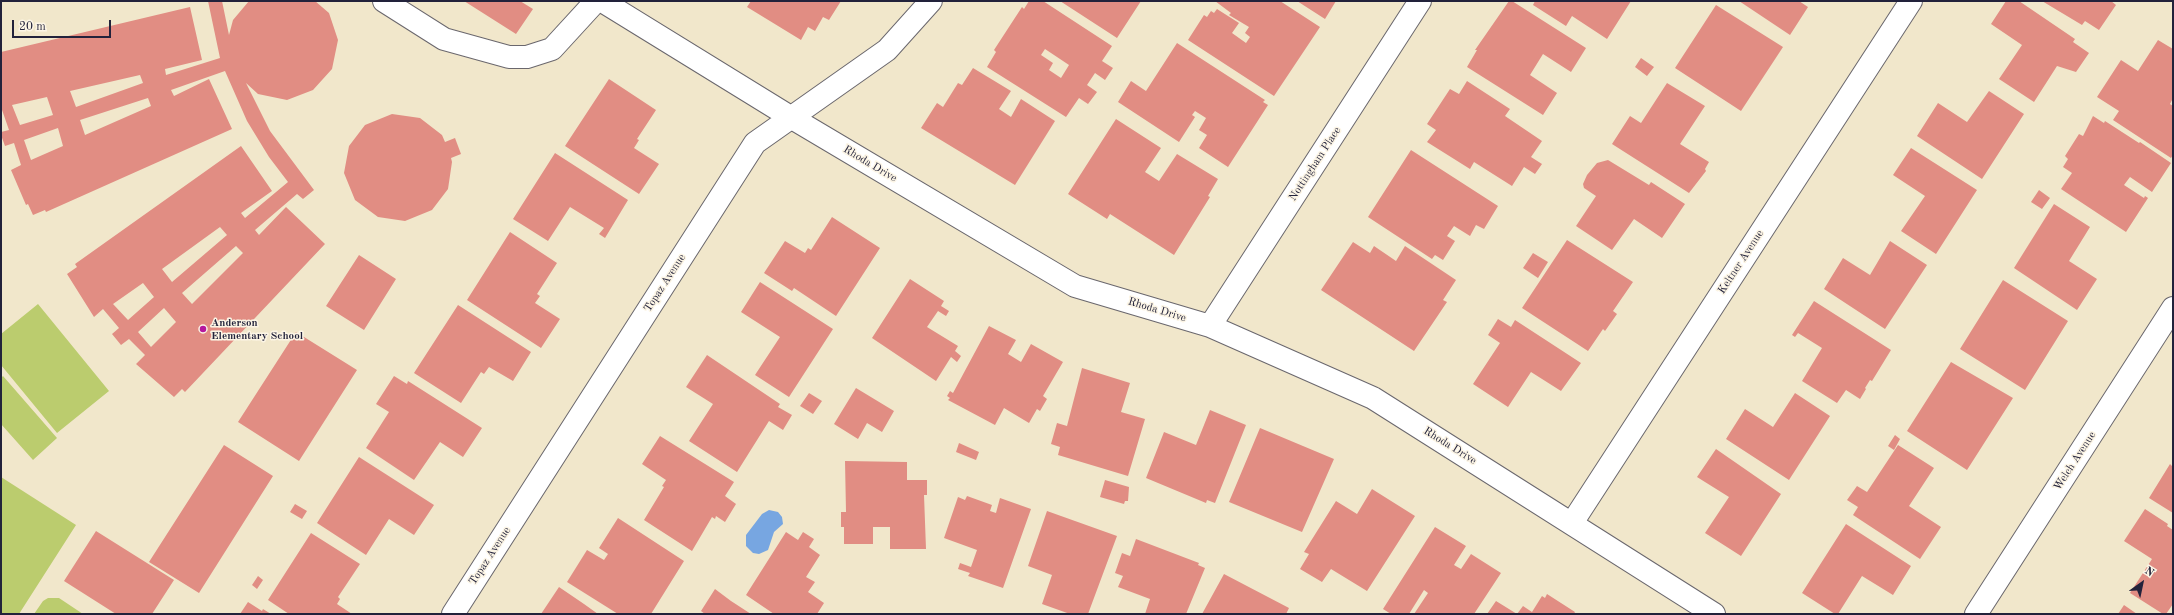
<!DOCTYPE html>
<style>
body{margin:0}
#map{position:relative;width:2174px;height:615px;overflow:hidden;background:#f1e7cb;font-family:"Old Standard TT",serif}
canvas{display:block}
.frame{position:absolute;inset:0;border:2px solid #22223b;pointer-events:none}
.north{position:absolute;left:2122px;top:563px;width:40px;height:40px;-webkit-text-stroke:3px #fcf5e5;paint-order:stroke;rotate:33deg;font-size:11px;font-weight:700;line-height:16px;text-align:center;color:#22223b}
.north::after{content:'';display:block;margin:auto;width:14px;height:18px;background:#22223b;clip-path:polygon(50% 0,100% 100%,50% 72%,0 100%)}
.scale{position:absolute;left:12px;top:20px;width:99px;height:18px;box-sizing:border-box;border:2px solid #22223b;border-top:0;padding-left:5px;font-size:12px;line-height:14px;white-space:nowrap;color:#22223b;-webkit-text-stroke:3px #fcf5e5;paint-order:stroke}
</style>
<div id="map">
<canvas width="2174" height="615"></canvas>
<div class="frame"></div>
<div class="north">N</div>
<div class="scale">20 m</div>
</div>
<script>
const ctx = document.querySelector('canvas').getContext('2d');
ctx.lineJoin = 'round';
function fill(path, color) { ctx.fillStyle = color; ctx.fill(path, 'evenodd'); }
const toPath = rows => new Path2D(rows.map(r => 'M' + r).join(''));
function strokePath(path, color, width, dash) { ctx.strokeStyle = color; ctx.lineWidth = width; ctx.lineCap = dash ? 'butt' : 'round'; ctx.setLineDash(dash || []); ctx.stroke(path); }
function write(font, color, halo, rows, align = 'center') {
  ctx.font = font + ' "Old Standard TT",serif'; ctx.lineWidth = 3; ctx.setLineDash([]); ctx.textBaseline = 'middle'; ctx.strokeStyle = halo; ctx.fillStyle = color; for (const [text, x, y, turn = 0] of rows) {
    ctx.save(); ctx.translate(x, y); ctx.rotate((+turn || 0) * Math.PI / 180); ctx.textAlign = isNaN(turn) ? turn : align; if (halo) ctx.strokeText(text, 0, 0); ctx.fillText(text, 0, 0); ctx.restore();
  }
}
fill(toPath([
 [38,304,109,391,57,433,1,365,1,334],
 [3,376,57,438,33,460,1,424,1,378],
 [1,477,76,525,19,614,1,614],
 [48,598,59,598,83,614,34,614,43,601]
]), '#bbcc6e');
fill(toPath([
 [769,510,778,512,782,517,783,524,774,532,768,550,759,554,753,553,746,546,746,535,762,514]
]), '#77a6e1');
fill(toPath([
 [208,1,222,1,229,35,233,20,249,1,315,1,329,13,338,40,332,69,313,90,287,100,258,94,246,83,270,131,314,190,303,199,297,194,255,230,259,235,286,207,325,244,185,392,182,389,174,397,136,364,145,355,129,339,121,345,112,334,119,328,103,309,94,317,67,274,77,267,75,264,241,146,272,191,241,213,245,218,288,182,269,157,247,121,225,71,171,90,174,96,209,79,232,129,46,212,45,210,33,215,28,204,26,205,11,170,21,165,14,143,5,146,1,135,1,132,9,130,1,107,1,52,190,7,202,60,165,69,166,75,220,58],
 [140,75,143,83,76,107,70,91],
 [47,97,53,115,20,125,12,105],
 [148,98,151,106,85,135,80,120],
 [58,128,63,146,31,160,24,140],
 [220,227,227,235,172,282,162,269],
 [236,246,243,253,192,304,182,293],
 [143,283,154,297,128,320,113,304],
 [164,308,176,322,151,347,138,332],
 [464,1,520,1,533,9,516,34],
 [751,1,841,1,829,20,823,17,815,31,808,27,801,40,747,7],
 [1029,1,1043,1,1112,46,1102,61,1113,68,1105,80,1095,73,1087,85,1097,92,1088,104,1079,98,1066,117,987,67,996,52,994,50,1022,7,1024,9],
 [1045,49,1069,65,1061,78,1049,70,1053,63,1041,55],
 [1060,1,1141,1,1117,38],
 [1215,1,1280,1,1320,27,1274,96,1188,40,1204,15,1207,17,1211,11,1214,13,1217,9,1239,23,1232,33,1246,43,1250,37,1245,33,1249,27,1229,15,1231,13],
 [1297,1,1336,1,1325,19],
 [1509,1,1512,1,1586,48,1571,72,1543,54,1530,75,1557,93,1543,115,1467,67,1477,50,1475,50],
 [1535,1,1631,1,1607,39,1572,16,1566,26,1533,5],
 [1739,1,1799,1,1808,7,1790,35],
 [2006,1,2019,1,2075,39,2073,42,2089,53,2076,72,2057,66,2034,102,1999,79,2022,45,1991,24],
 [2042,1,2111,1,2116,5,2099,30,2085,21,2082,25],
 [1716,5,1783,47,1741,111,1675,68],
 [2158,40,2173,49,2173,98,2170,104,2173,106,2173,155,2171,158,2113,120,2119,111,2097,97,2121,60,2138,71],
 [1177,43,1265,100,1263,102,1268,105,1228,167,1199,148,1207,135,1199,130,1206,118,1195,111,1192,115,1195,117,1179,142,1118,102,1131,81,1146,91],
 [1641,58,1654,67,1647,76,1635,67],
 [973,68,1011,91,999,109,1011,117,1021,99,1055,121,1015,185,921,128,937,103,943,107,958,83,962,85],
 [609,79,656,110,637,139,639,140,634,148,659,164,639,194,565,146],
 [1467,81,1510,109,1505,116,1542,141,1531,157,1542,164,1535,174,1524,167,1512,186,1474,162,1470,169,1427,142,1436,130,1427,124,1450,89,1459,94],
 [1667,83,1705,106,1680,144,1709,162,1705,169,1706,171,1689,193,1612,144,1630,116,1641,123],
 [1989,91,2024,114,1982,179,1917,136,1938,103,1967,122],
 [392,114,420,118,442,135,445,142,455,138,461,154,451,158,452,162,448,189,432,210,405,221,378,217,355,200,344,173,349,146,365,125],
 [2093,116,2104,123,2105,121,2139,143,2140,142,2171,163,2152,192,2130,177,2124,185,2144,198,2145,196,2148,198,2126,232,2061,189,2072,173,2063,167,2068,159,2065,156,2079,134,2083,136],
 [1116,119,1161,148,1145,172,1159,181,1177,154,1218,179,1208,196,1210,197,1174,255,1110,214,1107,219,1068,194],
 [1911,148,1977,190,1936,254,1901,231,1925,196,1893,175],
 [1411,150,1498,206,1484,229,1476,225,1470,236,1454,226,1447,236,1455,241,1443,260,1435,255,1432,259,1368,217],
 [555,153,628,200,605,238,599,234,604,228,570,207,548,241,513,219],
 [1608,160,1649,185,1651,182,1685,204,1662,238,1634,219,1612,250,1576,226,1596,196,1584,188,1583,184,1587,175,1597,163],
 [2039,190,2050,198,2042,209,2031,202],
 [2054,204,2090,227,2069,261,2097,279,2077,310,2014,268],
 [832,217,880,248,836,316,794,288,792,291,764,273,785,241,805,253,808,248,811,250],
 [510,232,557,263,537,294,540,296,535,303,560,319,541,348,467,300],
 [1567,240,1633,282,1613,311,1617,314,1605,331,1603,329,1588,351,1522,308],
 [1890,241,1927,265,1885,329,1824,289,1843,258,1870,275],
 [1353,242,1370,253,1374,246,1396,261,1405,246,1456,280,1443,300,1447,302,1414,351,1321,290],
 [1533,253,1548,262,1538,278,1523,268],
 [359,255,396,279,364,330,326,306],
 [910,279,944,301,941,306,949,311,946,316,938,311,927,327,958,346,955,351,961,356,957,362,951,357,936,381,872,338],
 [2003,280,2068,321,2025,390,1960,349],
 [760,282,833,329,789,397,755,375,780,337,741,312],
 [1814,301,1891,350,1872,381,1870,380,1865,388,1866,389,1860,399,1846,390,1837,403,1802,381,1822,348,1798,333,1795,337,1792,335],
 [458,305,531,352,513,381,489,367,484,374,481,372,461,403,414,373],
 [1498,319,1511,327,1515,320,1581,363,1561,391,1531,372,1508,407,1473,384,1500,343,1488,335],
 [989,326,1016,340,1008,354,1021,362,1031,344,1063,362,1043,396,1047,399,1040,411,1037,409,1029,423,1004,408,995,425,948,400,950,398,947,396,950,391,953,393],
 [296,332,357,370,299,461,238,422],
 [707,355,780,404,778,407,792,415,783,430,769,421,737,472,689,441,713,404,686,387],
 [1951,362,2013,398,1967,470,1907,431],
 [1082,368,1130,383,1121,412,1145,419,1128,476,1058,455,1060,447,1051,444,1057,423,1067,426],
 [394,376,407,384,408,381,482,428,463,457,440,442,414,480,366,448,389,412,376,404],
 [856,388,894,411,882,432,867,423,858,439,834,424],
 [809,393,822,401,813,414,800,406],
 [1795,393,1830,416,1789,480,1726,439,1745,409,1773,427],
 [1210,410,1246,425,1215,503,1207,500,1206,503,1146,478,1164,432,1196,445],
 [1260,428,1334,459,1302,532,1229,502],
 [1895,435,1900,439,1894,450,1888,446],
 [660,436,734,482,725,496,736,504,725,522,716,516,715,519,712,517,692,551,644,520,664,487,662,486,666,480,642,464],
 [959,443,979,452,976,460,956,452],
 [224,445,273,476,199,593,149,562],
 [1898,445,1934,468,1909,506,1941,527,1920,559,1853,515,1858,507,1847,500,1857,486,1867,492],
 [1716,449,1781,494,1741,556,1705,533,1729,497,1697,477],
 [359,457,434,505,414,535,389,519,366,555,317,523],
 [845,461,907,462,907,480,927,480,927,495,924,495,926,549,890,549,890,527,873,527,873,544,844,544,844,527,841,527,841,512,846,512],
 [2170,464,2173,467,2173,513,2149,498],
 [1105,480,1129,487,1128,501,1125,501,1124,504,1100,497],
 [1372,489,1415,516,1367,591,1331,569,1322,582,1300,569,1309,554,1304,552,1336,501,1357,514],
 [967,496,992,505,990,511,996,513,1000,498,1031,509,1003,588,968,576,970,573,958,569,960,563,971,567,977,550,944,538,958,497,965,500],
 [295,504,307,511,302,519,290,512],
 [2145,509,2168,524,2167,526,2173,530,2173,604,2166,614,2163,614,2130,593,2152,559,2124,541],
 [1047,511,1117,536,1088,614,1070,614,1042,604,1052,575,1028,566],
 [618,518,684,561,651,614,618,614,567,582,587,550,604,560,608,554,599,548],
 [1846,524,1911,566,1893,595,1862,576,1838,614,1835,614,1802,593],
 [1435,527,1466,546,1454,565,1461,569,1471,554,1501,573,1474,614,1414,614,1428,593,1424,590,1409,614,1391,614,1383,609],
 [96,531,174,580,152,614,116,614,64,581],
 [786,532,798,540,803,532,814,539,809,547,820,555,806,577,815,582,808,592,824,603,817,614,774,614,746,595],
 [311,533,360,564,338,597,340,599,337,604,352,614,289,614,268,600],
 [1136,539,1199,563,1198,565,1205,568,1186,614,1145,614,1150,599,1118,587,1123,576,1115,573,1122,553,1130,556],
 [1224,574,1289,608,1286,614,1202,614],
 [258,576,263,580,257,589,252,585],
 [559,587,584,604,598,614,541,614],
 [715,589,731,601,751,614,705,614,701,611],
 [1547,594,1575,612,1574,614,1517,614,1523,606,1532,612,1542,596,1545,598],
 [1496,601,1517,614,1487,614],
 [248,602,262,611,263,609,271,614,240,614],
 [2124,605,2137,614,2118,614]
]), '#e18d83');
const minor = toPath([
 [384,1,444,39,509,57,527,57,552,49,596,1],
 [602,1,792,118,1075,286,1210,326,1373,398,1714,614],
 [1210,326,1420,1],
 [1572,523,1911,1],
 [453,614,755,143,887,50,931,1],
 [1976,614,2173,308]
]);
strokePath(minor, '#6a676d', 24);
strokePath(minor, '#fff', 22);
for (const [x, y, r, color] of [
 [203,329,4,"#b5179e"]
]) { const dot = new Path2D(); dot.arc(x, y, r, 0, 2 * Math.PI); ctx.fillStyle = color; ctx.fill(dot); strokePath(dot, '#fcf5e5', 1.5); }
write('11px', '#22223b', '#fcf5e5', [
 ["Rhoda Drive",870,164,31],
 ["Nottingham Place",1315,164,-57],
 ["Keltner Avenue",1741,262,-57],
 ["Topaz Avenue",665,283,-57],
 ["Rhoda Drive",1157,310,17],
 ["Rhoda Drive",1450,446,32],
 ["Welch Avenue",2075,461,-57],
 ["Topaz Avenue",490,556,-57]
]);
write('bold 11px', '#22223b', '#fcf5e5', [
 ["Anderson",211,323],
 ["Elementary School",211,336]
], 'left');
</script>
